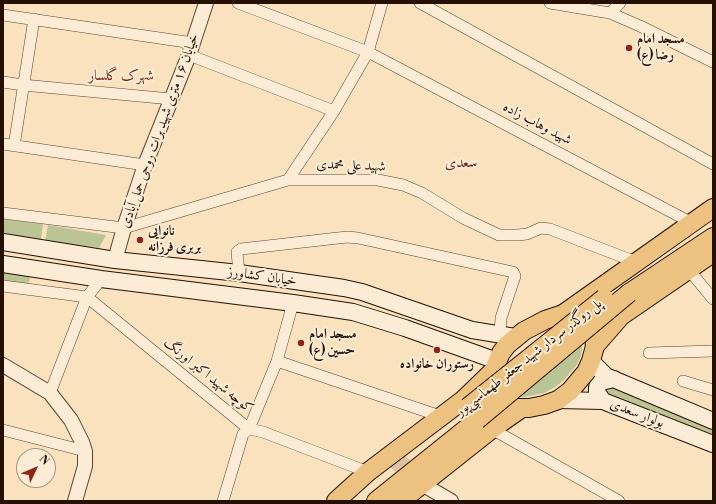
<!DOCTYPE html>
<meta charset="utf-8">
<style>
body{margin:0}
#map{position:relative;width:716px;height:504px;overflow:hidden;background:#fae2be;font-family:"Libre Bodoni",serif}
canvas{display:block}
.frame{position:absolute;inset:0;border:4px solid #251003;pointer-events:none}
.north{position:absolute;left:16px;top:448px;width:40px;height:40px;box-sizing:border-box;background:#fcecd5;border:1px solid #a69481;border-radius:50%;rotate:46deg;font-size:11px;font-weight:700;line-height:16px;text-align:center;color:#251003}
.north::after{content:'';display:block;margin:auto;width:14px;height:18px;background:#8f2418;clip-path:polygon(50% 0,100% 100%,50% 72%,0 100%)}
</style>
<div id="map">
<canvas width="716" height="504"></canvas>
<div class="frame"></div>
<div class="north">N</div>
</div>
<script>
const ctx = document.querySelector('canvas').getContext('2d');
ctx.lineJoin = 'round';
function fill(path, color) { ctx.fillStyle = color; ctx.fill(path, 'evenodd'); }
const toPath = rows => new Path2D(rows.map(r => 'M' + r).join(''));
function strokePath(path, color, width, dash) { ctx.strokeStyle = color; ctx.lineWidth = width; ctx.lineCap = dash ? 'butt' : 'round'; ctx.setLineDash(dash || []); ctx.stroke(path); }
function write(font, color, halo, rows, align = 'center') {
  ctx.font = font + ' "Libre Bodoni",Amiri,serif'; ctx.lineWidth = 4; ctx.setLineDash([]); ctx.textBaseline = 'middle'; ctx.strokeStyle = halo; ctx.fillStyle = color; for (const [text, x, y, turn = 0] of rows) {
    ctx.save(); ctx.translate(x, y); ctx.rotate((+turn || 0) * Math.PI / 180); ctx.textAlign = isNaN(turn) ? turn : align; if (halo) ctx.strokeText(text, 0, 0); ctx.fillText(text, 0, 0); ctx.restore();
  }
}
fill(toPath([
 [3,219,43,224,41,239,3,234],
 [48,225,106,235,99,248,45,241],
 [3,271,27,275,30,278,28,284,3,282],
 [544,336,580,342,582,348,581,356,576,366,563,381,555,387,544,393,525,397,511,395,514,359,530,344],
 [611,388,713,427,713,434,610,397,605,393,606,389]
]), '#bac495');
strokePath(toPath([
 [391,455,421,484]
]), '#dac2a2', 18, [18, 9]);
const minor = toPath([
 [238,3,368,52,692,223],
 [420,3,713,164],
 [550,3,610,13,640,26,713,62],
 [610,13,620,3],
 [3,15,193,43],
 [189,55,334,111],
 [3,82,23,85,171,99],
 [3,144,145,165],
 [14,146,34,19],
 [288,180,334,111,368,52,382,3],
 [3,213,124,228,288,180,378,180,403,185,422,193,463,218,499,235,518,235,527,234,541,228,550,229,636,262],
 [689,270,713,299],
 [239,273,237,252,241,249,347,237,358,238,513,272,515,276,501,318,500,335],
 [3,286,87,297,249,429,263,432,368,472],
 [649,353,713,351],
 [277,361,443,417],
 [683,381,713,390],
 [50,393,87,297,101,279],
 [492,429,619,501],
 [3,430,85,451],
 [223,501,243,434,249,429,277,361,293,303]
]);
const tertiary = toPath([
 [115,260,124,228,145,165,189,55,206,3],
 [3,365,50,393,71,420,82,442,85,451,85,466,75,501],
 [422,484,451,501]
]);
const secondary = toPath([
 [3,242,115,260,239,273,344,288,362,292,472,330,515,337],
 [3,264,101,279,293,303,353,312,405,328,497,361],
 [591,361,606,376,713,421],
 [558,400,603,401,713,444],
 [603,401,597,392,597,387,601,382,614,379]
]);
const primary = toPath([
 [629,293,713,237],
 [563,314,573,314,580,315,586,319,593,330,595,346,591,361,586,372,570,391,558,400,544,405,529,408,514,408,501,404,492,395,489,387,491,376,501,353,507,345,524,331,545,320,563,314],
 [563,314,713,208],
 [595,346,621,316,713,253],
 [336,501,368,472,463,400,493,371],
 [376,501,477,420],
 [401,501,492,429,522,408]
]);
strokePath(minor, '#5a4432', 12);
strokePath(tertiary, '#5a4432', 16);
strokePath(secondary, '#251003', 18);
strokePath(primary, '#251003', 20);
strokePath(minor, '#fcecd5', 11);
strokePath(tertiary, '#fcecd5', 14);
strokePath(secondary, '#fcecd5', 16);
strokePath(primary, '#edc17f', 18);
const primaryBridge = toPath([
 [468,407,604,298],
 [477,420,629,293]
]);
strokePath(primaryBridge, '#251003', 20, []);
strokePath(primaryBridge, '#edc17f', 18);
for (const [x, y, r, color] of [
 [629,48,4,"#8f2418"],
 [140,240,4,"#8f2418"],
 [301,343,4,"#8f2418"],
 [437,350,4,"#8f2418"]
]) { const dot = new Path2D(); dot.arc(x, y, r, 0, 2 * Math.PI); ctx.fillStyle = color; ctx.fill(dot); strokePath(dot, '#fcecd5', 1.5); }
write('bold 14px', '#251003', '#fcecd5', [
 ["مسجد امام",637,40],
 ["رضا (ع)",637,56],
 ["نانوایی",148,232],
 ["بربری فرزانه",148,248],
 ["مسجد امام",309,335],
 ["حسین (ع)",309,351],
 ["رستوران خانواده",437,365,"center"]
], 'left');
write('14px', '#251003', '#fcecd5', [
 ["شهید وهاب زاده",537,124,28],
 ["خیابان ۱۶ متری شهید برات روحی حمل آبادی",160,131,-70],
 ["شهید علی محمدی",351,166,2],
 ["خیابان کشاورز",262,277,8],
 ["پل روگذر سردار شهید جعفر طهماسبی‌پور",529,358,-38],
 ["کوچه شهید اکبر اورنگ",208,376,39],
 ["بولوار سعدی",637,414,21]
]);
write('15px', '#7a1f14', '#fcecd5', [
 ["شهرک گلسار",121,76],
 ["سعدی",461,163]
]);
</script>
